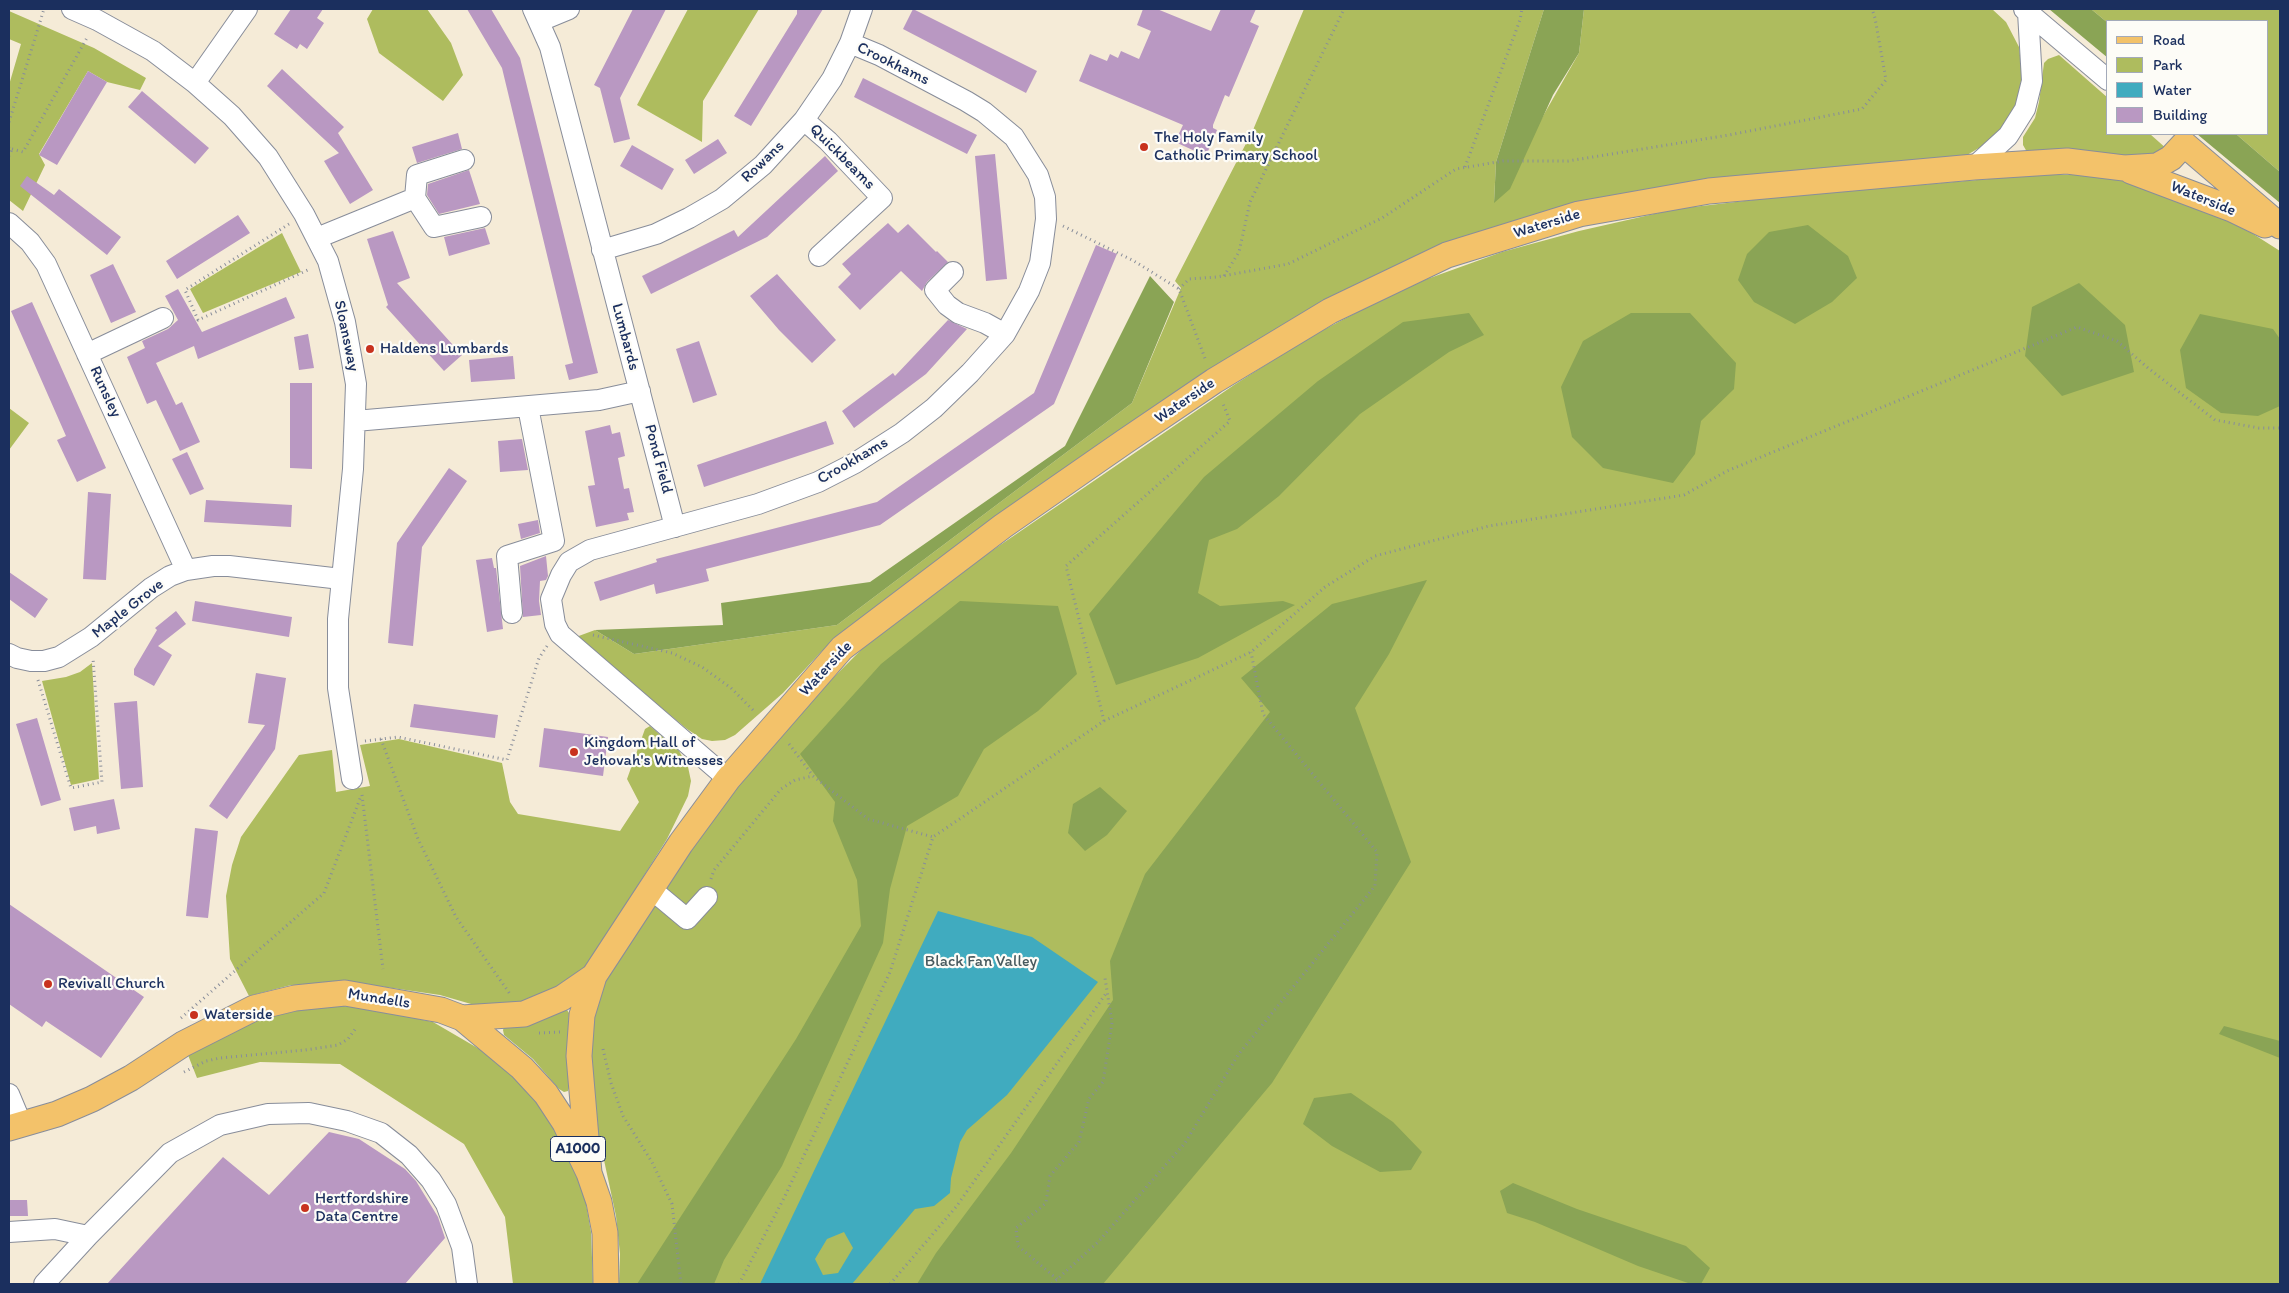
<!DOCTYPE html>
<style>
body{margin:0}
#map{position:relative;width:2289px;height:1293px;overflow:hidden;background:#f5ebd7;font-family:Itim,sans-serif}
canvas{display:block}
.frame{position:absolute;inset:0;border:10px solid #1b2f5e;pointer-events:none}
.legend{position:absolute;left:2106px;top:20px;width:162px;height:115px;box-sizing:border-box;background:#fdfcf7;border:1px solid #a3aaba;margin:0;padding:6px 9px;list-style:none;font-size:15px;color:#1b2f5e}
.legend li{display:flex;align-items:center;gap:10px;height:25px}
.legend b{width:25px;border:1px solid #a3aaba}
</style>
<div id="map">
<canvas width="2289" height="1293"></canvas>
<div class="frame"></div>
<ul class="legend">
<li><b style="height:6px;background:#f3c26a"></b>Road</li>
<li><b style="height:14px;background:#aebc5e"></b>Park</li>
<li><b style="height:14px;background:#40abbf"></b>Water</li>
<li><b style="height:14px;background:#b998c2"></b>Building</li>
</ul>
</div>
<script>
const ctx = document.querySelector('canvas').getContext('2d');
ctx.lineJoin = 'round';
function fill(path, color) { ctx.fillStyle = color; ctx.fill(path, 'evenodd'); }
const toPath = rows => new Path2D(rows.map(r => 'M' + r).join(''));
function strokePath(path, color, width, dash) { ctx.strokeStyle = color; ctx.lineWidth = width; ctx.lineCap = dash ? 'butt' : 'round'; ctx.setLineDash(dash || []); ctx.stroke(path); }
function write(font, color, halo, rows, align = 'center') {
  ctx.font = font + ' Itim,sans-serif'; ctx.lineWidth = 4.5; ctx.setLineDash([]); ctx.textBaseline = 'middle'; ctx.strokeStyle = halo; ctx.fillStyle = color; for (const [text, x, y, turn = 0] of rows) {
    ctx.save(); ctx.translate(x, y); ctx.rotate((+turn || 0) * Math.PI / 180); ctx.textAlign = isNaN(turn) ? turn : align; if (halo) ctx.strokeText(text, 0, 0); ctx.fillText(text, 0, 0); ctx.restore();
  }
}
fill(toPath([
 [373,9,427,9,451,43,463,75,443,101,379,53,367,19],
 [688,9,759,9,703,101,702,142,637,105],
 [1304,9,1544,9,1496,162,1494,202,1579,53,1584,9,1992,9,2006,22,2019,47,2022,72,2019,99,2002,128,1984,145,1967,155,1949,159,1704,184,1399,268,866,616,821,652,783,693,735,735,725,740,712,741,702,739,687,729,576,637,595,630,634,654,837,625,1132,403,1181,288,1175,281,1253,130],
 [2091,9,2280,9,2280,172,2236,134,2268,134,2268,21,2108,21,2108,23],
 [9,11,94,48,146,78,140,90,107,82,88,71,39,154,45,165,23,211,9,200,9,85,21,44,9,39],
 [2059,55,2108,98,2108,134,2150,134,2168,150,2157,159,2027,152,2023,145,2023,137,2035,118,2039,102,2044,63,2048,59],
 [2047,174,2109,176,2178,195,2236,223,2280,251,2280,1284,619,1284,620,1254,616,1216,587,1081,586,1034,604,982,711,820,752,767,809,702,870,641,955,576,1234,385,1308,338,1405,287,1502,252,1579,231,1676,209,1778,197],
 [282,233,301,272,203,313,190,289],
 [9,408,29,423,9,450],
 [92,663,99,779,71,785,42,681,66,677,80,672],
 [650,726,679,751,688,767,691,781,688,796,667,839,591,960,570,983,524,1006,478,1006,440,995,358,983,291,985,249,996,230,959,226,896,232,865,241,837,299,755,332,750,336,792,370,786,360,745,399,739,502,763,510,802,518,814,620,831,639,802,627,779,645,729],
 [344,1006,374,1010,433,1022,481,1050,512,1074,541,1104,582,1181,591,1232,593,1284,513,1284,505,1217,464,1144,340,1064,260,1062,197,1078,188,1055,230,1031,269,1016,307,1008],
 [567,1010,569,1013,567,1056,569,1087,568,1091,564,1092,559,1089,533,1059,504,1035,503,1030,504,1027]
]), '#aebc5e');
fill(toPath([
 [1544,9,1584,9,1579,53,1553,95,1510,189,1494,203,1496,162],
 [2049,9,2091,9,2108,23,2108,58],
 [2197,134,2236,134,2280,172,2280,203],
 [1808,225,1848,256,1857,278,1832,302,1795,324,1754,302,1738,280,1747,254,1769,232],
 [1150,276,1174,302,1132,403,837,625,634,654,595,630,723,625,721,603,870,582,1065,446],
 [2079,283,2125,325,2134,372,2062,396,2025,356,2032,307],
 [1469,313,1484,335,1449,352,1360,414,1279,496,1237,529,1209,540,1198,593,1220,606,1283,601,1295,605,1198,658,1116,685,1089,614,1204,477,1318,381,1403,322],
 [1631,313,1690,313,1736,363,1734,389,1701,421,1695,454,1673,483,1603,468,1572,437,1561,387,1583,341],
 [2200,314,2273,329,2280,339,2280,406,2258,416,2221,413,2186,388,2180,350],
 [1427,580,1389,654,1355,708,1411,862,1272,1083,1103,1284,917,1284,936,1253,1011,1153,1113,1000,1110,961,1145,874,1270,712,1241,678,1332,604],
 [960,601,1058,606,1077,674,1038,711,984,749,958,796,907,826,890,889,883,943,782,1166,724,1260,714,1284,637,1284,796,1039,861,926,857,880,833,821,835,802,800,754,881,664],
 [1100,787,1127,811,1107,835,1085,851,1068,833,1073,804],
 [2224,1026,2280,1041,2280,1058,2219,1034],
 [1351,1093,1393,1122,1422,1152,1411,1170,1380,1172,1332,1146,1303,1124,1314,1098],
 [1513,1183,1577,1209,1686,1246,1710,1268,1701,1284,1691,1284,1638,1266,1535,1222,1507,1213,1500,1191]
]), '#8aa455');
fill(toPath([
 [938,911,1032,937,1098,982,1007,1095,967,1130,960,1142,951,1178,950,1193,934,1206,915,1209,852,1284,760,1284],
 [844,1232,853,1248,838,1273,823,1275,815,1259,827,1239]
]), '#40abbf');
fill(toPath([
 [291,9,323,9,317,18,324,23,307,49,300,44,297,49,274,34],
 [467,9,491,9,520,58,598,373,569,380,565,365,573,363,502,68],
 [633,9,666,9,620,98,630,139,614,143,600,88,594,85],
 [797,9,823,9,751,126,734,116,797,14],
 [913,9,1037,71,1026,93,903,29],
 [1143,9,1157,9,1211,31,1221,9,1256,9,1250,22,1259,26,1229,97,1225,95,1213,125,1213,128,1217,130,1206,156,1175,142,1183,125,1079,81,1090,54,1107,61,1110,54,1118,58,1121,51,1139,59,1151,31,1137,25],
 [282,69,344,127,338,133,373,190,350,204,324,161,339,153,267,86],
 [88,71,107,82,57,165,39,155],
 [863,78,977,135,967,154,854,97],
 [142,91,209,148,195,164,128,107],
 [458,133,462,149,417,163,412,147],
 [718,139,727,153,694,174,685,160],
 [632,145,674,169,662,190,620,166],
 [995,154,1007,279,986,281,975,156],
 [825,156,838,171,767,237,651,294,642,276,734,230,738,237],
 [469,170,480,204,439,214,427,195,428,184],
 [27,176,54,195,59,189,121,237,107,255,20,186],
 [238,215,250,233,177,279,166,261],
 [888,223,898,233,908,224,936,252,937,251,948,262,927,282,922,291,901,271,860,310,838,287,851,274,842,264],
 [485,228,490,244,449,256,444,237],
 [393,231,410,278,397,283,462,355,444,371,386,307,388,305,367,239],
 [1096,245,1117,254,1054,404,880,525,706,569,709,581,656,594,654,584,600,601,594,582,657,562,656,559,877,502,1034,393],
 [113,264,136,312,111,323,90,275],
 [777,274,836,340,812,363,779,330,750,296],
 [178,289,202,332,286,297,295,318,198,359,194,346,156,363,176,405,182,402,200,442,180,451,156,400,147,404,127,357,145,348,142,341,168,329,178,320,165,296],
 [32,302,106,468,77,482,57,440,66,436,11,311],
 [948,320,967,329,926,374,854,428,842,411,893,373,895,376],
 [308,334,314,368,299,370,294,337],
 [699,341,717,395,693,403,676,349],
 [513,356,515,379,471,382,469,360],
 [290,383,312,383,312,469,290,468],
 [826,421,834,444,704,487,697,465],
 [610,425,612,434,620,432,625,456,618,458,624,489,629,488,634,512,627,513,629,520,596,527,588,486,595,485,585,431],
 [522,439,528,470,500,472,498,441],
 [187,452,204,489,190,495,172,459],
 [449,468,467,481,422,547,413,646,388,643,397,543],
 [88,492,111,494,106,580,83,579],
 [206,500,292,505,291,527,204,522],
 [538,520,540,533,521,539,518,524],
 [546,556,548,576,546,580,540,581,539,601,541,615,523,617,520,566],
 [492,558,494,568,496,568,503,629,487,632,476,560],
 [9,572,48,599,35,618,9,599],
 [195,601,292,617,289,637,192,621],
 [176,611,186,624,158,646,172,655,154,686,134,675,134,669,157,630,155,628],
 [256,673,286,678,275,749,227,819,209,806,265,725,248,723],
 [137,701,143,787,121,789,114,703],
 [414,704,498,715,495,738,410,727],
 [37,718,61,800,41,806,16,724],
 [544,728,608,737,603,776,539,767],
 [114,799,120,829,97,834,96,826,74,831,69,808],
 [195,828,218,831,208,918,186,916],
 [9,904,144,997,101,1058,46,1021,42,1027,9,1004],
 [329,1132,359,1139,405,1169,416,1181,438,1217,445,1238,405,1284,107,1284,223,1157,269,1195],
 [9,1200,27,1200,28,1216,9,1216]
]), '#b998c2');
const minor = toPath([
 [72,9,97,20,153,51,195,83,232,116,268,157,304,214,328,261,345,322,356,384,353,469,338,619,338,688,352,779],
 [533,9,550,47,675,527],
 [2024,9,2108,80],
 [540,21,569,9],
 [195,83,247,9],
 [804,120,828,141,882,198,819,256],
 [1974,167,2008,136,2025,109,2032,81,2028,12],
 [415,198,434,227,481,217],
 [9,223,30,242,46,264,186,570],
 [317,238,415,198,417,175,464,160],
 [602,250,656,234,689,218,722,199,763,165,804,120,832,79,850,43,862,9],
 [953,272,935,290,947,305,958,313,985,323,1005,334],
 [87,354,163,318],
 [355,421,599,400,640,391],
 [512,613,507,556,554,541,528,407],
 [9,654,17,658,31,661,44,661,59,657,91,637,151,588,170,576,186,570,213,566,229,566,341,579],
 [728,779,560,634,555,624,551,599,561,575,569,562,590,550,758,504,818,482,855,463,902,433,934,408,970,373,1005,334,1029,291,1040,263,1046,219,1045,197,1038,175,1014,137,984,112,966,101,879,55,850,43],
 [651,889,687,919,707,897],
 [9,1094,22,1125],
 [9,1232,55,1229,88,1236],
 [44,1284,88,1236,170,1153,220,1125,268,1114,309,1113,347,1121,381,1133,409,1155,431,1180,446,1204,462,1247,467,1284]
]);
const major = toPath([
 [2131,171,2232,209,2265,225],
 [462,1018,524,1014,562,998,594,976],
 [9,1128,57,1114,92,1099,131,1078,183,1044,254,1008,295,998,345,993,441,1010,462,1018,522,1068,546,1094,565,1123,589,1173,599,1202,605,1233,606,1284],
 [589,1173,579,1056,582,1015,594,976,681,843,728,779,842,648,1003,526,1124,442,1214,381,1330,311,1447,255,1579,214,1709,191,1974,167,2067,161,2124,168,2157,166,2171,158,2184,144,2280,226]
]);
strokePath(minor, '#888d9a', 22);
strokePath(major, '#888d9a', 27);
strokePath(toPath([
 [9,122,44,9],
 [9,148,12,149,9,156],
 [12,149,23,152,88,36],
 [1465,167,1520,20,1522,9],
 [289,224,185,290,198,320,310,269],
 [1063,226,1134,261,1179,289,1206,361],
 [1224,276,1239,252,1250,202,1344,9],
 [1179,289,1189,279,1217,277,1288,264,1382,218,1456,169,1503,161,1568,161,1729,135,1862,109,1886,80,1875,18,1872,9],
 [593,635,672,653,702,667,731,688,753,710],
 [38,680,71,788,102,782,93,658],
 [1104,721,1066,566,1230,421,1222,401],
 [381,739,418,839,456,917,510,994],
 [365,741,398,737,507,760,539,658,547,646],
 [789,744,813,776,868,819,933,837],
 [362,795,383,969],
 [711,879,714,870,781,789,795,780,813,776],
 [181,1018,324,893,361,796],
 [539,1033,561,1032],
 [603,1049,611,1083,623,1116,652,1162,672,1204,681,1284],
 [184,1072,206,1061,220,1058,305,1050,338,1045,348,1039,356,1028],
 [1057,1279,1018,1246,1016,1228,1046,1203,1050,1176,1079,1142,1089,1099,1103,1082,1112,1023,1105,978],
 [739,1284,785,1196,890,972,933,837,1104,721,1251,652,1325,587,1375,556,1489,526,1684,495,1727,471,2077,327,2117,341,2148,368,2215,420,2259,428,2280,428],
 [890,1284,956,1207,1107,992],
 [1052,1284,1098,1242,1185,1143,1238,1055,1375,886,1377,852,1263,714,1251,652]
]), '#888d9a', 3, [1, 4]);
strokePath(minor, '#fff', 20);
strokePath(major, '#f3c26a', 25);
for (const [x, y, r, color] of [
 [1144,147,5,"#c8321e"],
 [370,349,5,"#c8321e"],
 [574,752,5,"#c8321e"],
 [48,984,5,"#c8321e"],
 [194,1015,5,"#c8321e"],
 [305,1208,5,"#c8321e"]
]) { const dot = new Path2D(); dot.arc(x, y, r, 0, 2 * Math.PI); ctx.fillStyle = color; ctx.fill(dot); strokePath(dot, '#fdfcf7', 2); }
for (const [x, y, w] of [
 [578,1149,55]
]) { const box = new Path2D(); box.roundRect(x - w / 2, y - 12.5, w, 25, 4); ctx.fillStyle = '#fdfcf7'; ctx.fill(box); strokePath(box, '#1b2f5e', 1); }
write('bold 15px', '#1b2f5e', null, [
 ["A1000",578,1149]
]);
write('16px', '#1b2f5e', '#fdfcf7', [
 ["Crookhams",893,64,26],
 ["Quickbeams",842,157,45],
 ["Rowans",763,162,-44],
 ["Waterside",2203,199,22],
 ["Waterside",1547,224,-17],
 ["Sloansway",346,336,78],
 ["Lumbards",625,337,75],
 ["Runsley",105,392,65],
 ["Waterside",1185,401,-34],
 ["Pond Field",658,459,75],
 ["Crookhams",853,461,-30],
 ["Maple Grove",128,609,-38],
 ["Waterside",826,669,-47],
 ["Mundells",379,999,9]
]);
write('16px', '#1b2f5e', '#fdfcf7', [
 ["The Holy Family",1154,138],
 ["Catholic Primary School",1154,156],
 ["Haldens Lumbards",380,349],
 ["Kingdom Hall of",584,743],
 ["Jehovah's Witnesses",584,761],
 ["Revivall Church",58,984],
 ["Waterside",204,1015],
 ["Hertfordshire",315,1199],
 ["Data Centre",315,1217]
], 'left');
write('16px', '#47595e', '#fdfcf7', [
 ["Black Fan Valley",981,962]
]);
</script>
